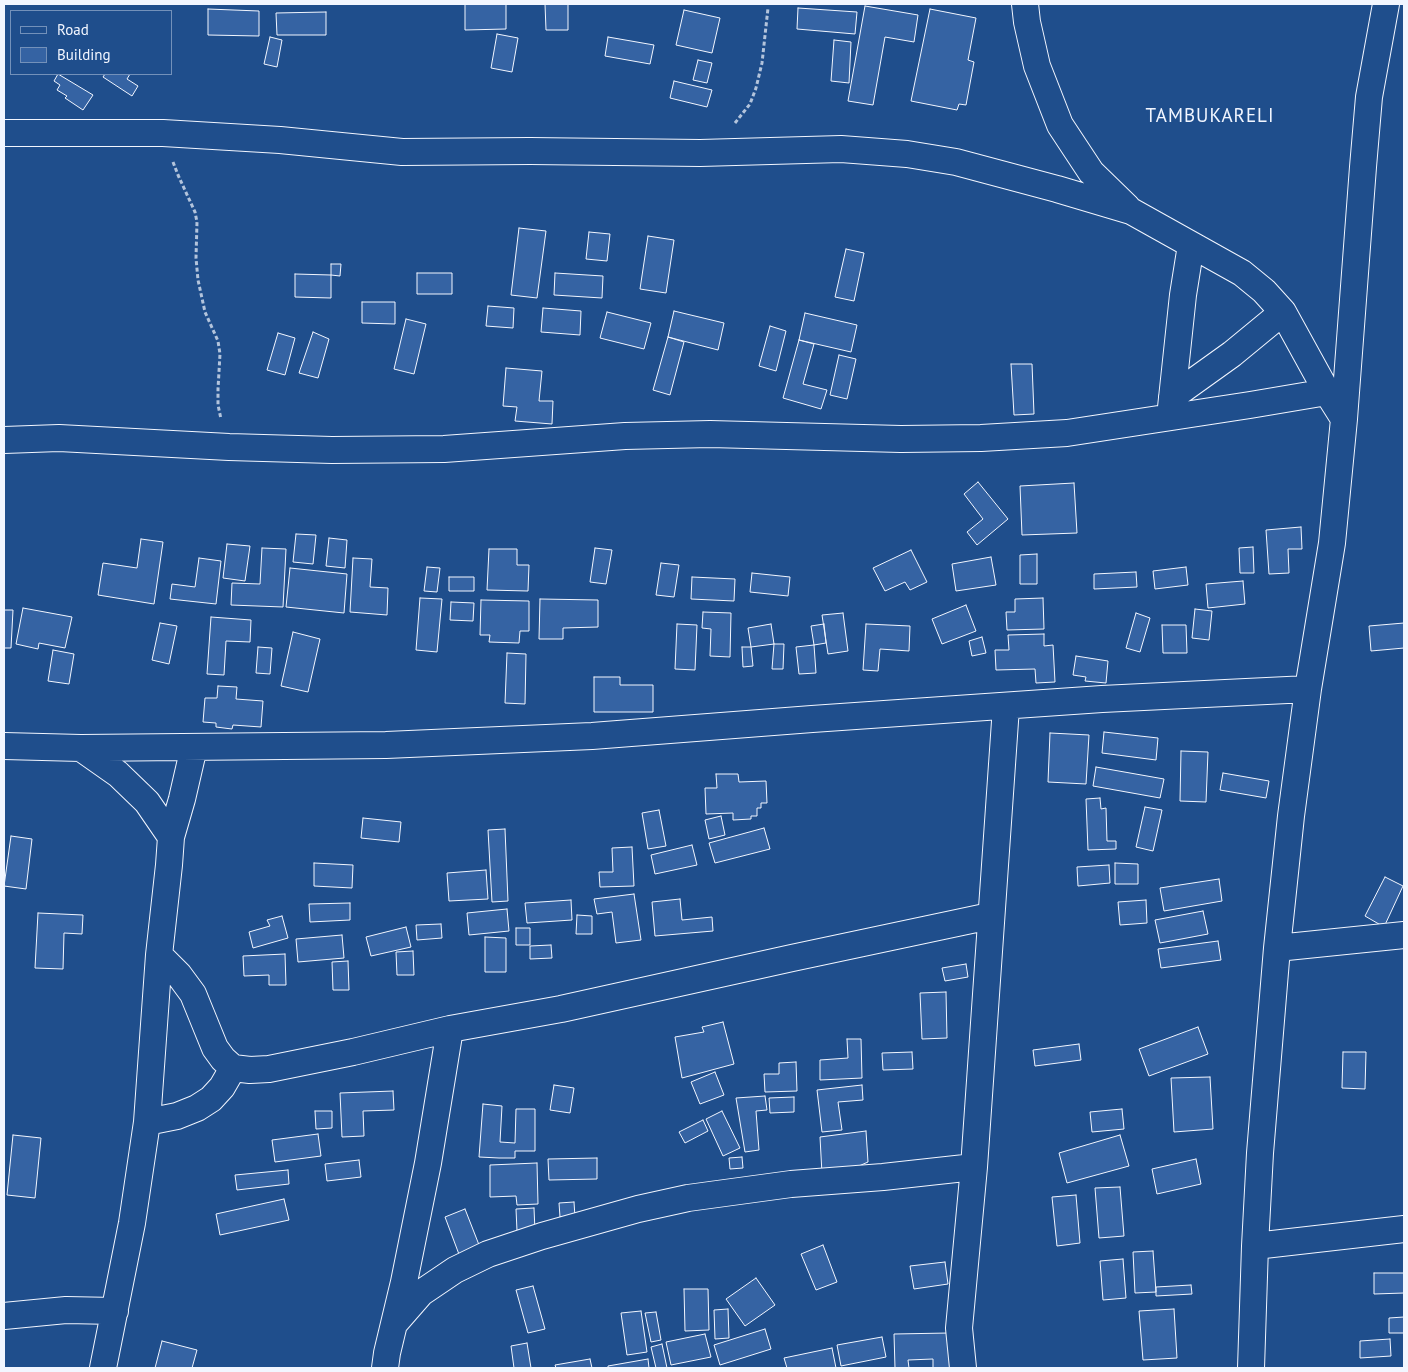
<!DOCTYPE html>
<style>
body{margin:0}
#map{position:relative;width:1408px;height:1372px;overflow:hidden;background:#1f4e8c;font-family:"PT Sans",sans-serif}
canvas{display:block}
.frame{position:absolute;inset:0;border:5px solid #f2f6ff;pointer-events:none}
.legend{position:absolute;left:10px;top:10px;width:162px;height:65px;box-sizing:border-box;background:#1f4e8c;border:1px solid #7391ba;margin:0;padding:6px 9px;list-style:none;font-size:15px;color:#f2f6ff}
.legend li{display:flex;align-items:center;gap:10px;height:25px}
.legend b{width:25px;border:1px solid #7391ba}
</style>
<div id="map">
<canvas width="1408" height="1372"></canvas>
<div class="frame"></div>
<ul class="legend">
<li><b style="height:6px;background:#1f4e8c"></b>Road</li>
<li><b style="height:14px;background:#3563a3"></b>Building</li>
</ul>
</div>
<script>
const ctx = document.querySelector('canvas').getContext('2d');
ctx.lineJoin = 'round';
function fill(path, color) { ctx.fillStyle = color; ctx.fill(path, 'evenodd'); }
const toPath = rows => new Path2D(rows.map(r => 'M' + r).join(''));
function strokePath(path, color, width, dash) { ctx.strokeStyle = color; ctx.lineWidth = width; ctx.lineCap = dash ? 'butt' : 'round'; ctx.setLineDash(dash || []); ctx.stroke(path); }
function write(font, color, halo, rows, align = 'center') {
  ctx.font = font + ' "PT Sans",sans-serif'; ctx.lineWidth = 4; ctx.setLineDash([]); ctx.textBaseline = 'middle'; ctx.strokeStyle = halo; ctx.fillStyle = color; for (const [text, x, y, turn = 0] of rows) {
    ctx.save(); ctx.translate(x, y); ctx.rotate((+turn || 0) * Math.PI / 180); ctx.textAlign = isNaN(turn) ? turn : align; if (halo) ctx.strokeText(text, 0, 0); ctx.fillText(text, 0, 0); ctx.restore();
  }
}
const building = toPath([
 [465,4,506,4,506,29,465,30,465,4],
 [545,4,568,4,568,30,546,30,545,4],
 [865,6,918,15,914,42,885,37,873,105,848,101,865,6],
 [798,8,857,12,855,34,797,29,798,8],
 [208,9,259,11,259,36,208,35,208,9],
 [930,9,976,18,968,60,974,62,966,105,959,104,957,110,911,101,930,9],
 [684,10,720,18,712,53,676,45,684,10],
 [326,12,326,35,277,35,276,13,326,12],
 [497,34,518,38,512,72,491,68,497,34],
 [270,37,282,40,277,67,264,64,270,37],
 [608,37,654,45,650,64,605,56,608,37],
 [834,40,851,42,849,83,831,81,834,40],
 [698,60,712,63,707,83,693,80,698,60],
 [58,74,93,95,83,110,65,98,67,96,57,90,60,85,54,81,58,74],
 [105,74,130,74,127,79,138,86,132,96,103,77,105,74],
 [674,81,712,90,707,107,670,98,674,81],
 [519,228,546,231,537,298,511,295,519,228],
 [589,232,610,234,607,261,586,259,589,232],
 [648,236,674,240,666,293,640,289,648,236],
 [846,249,864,253,854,301,835,297,846,249],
 [331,264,341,264,340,276,331,275,331,264],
 [417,273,452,273,452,294,417,294,417,273],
 [555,273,603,276,602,298,554,295,555,273],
 [295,274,331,275,331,298,295,297,295,274],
 [362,302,395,302,395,324,362,323,362,302],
 [488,306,514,308,513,328,486,326,488,306],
 [543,308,581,311,580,335,541,332,543,308],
 [674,311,724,323,718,350,668,337,674,311],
 [607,312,651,323,644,349,600,338,607,312],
 [805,313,857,325,851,352,799,340,805,313],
 [406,319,426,324,414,374,394,369,406,319],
 [770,326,786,331,776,371,759,366,770,326],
 [313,332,329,339,318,378,299,373,313,332],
 [278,333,295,338,285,375,267,370,278,333],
 [668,337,684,342,670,395,653,390,668,337],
 [799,340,814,344,803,384,827,390,821,409,783,398,799,340],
 [839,355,856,359,847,399,830,395,839,355],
 [1011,364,1032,364,1034,414,1014,415,1011,364],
 [506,368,542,371,539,401,553,401,552,424,515,421,517,407,503,406,506,368],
 [978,482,1008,519,977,545,967,532,983,519,964,494,978,482],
 [1074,483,1077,533,1022,535,1020,486,1074,483],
 [1301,527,1302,549,1288,549,1289,573,1269,574,1266,530,1301,527],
 [296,534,316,535,313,564,293,562,296,534],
 [329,538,347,540,345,568,326,566,329,538],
 [141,539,163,542,154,604,98,595,103,563,137,568,141,539],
 [227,544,250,546,245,581,223,578,227,544],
 [1253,547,1254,573,1240,573,1239,548,1253,547],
 [262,548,286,549,283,607,231,605,232,583,260,584,262,548],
 [595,548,612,550,606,584,590,582,595,548],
 [489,549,517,549,517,565,529,565,528,591,487,590,489,549],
 [911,550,927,582,910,590,905,582,885,591,873,568,911,550],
 [1037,554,1037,584,1020,584,1020,555,1037,554],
 [991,557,996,585,956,591,952,564,991,557],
 [199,558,221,561,216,604,170,599,172,584,195,587,199,558],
 [353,558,372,559,370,587,388,588,387,615,350,612,353,558],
 [661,563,679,565,674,597,656,595,661,563],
 [427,567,440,568,437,592,424,591,427,567],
 [1186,567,1188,585,1155,589,1153,571,1186,567],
 [290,568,347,574,344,613,286,607,290,568],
 [1136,572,1137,587,1094,589,1094,574,1136,572],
 [752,573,790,577,788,596,750,592,752,573],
 [449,577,474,577,474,591,449,591,449,577],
 [692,577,735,579,734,601,691,599,692,577],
 [1243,581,1245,604,1208,608,1206,584,1243,581],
 [420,598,442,599,437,652,416,650,420,598],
 [1043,598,1044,629,1007,630,1006,612,1015,612,1015,599,1043,598],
 [540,599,598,600,598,627,563,628,563,639,539,639,540,599],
 [481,600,529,601,529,631,520,631,519,643,489,642,490,635,480,635,481,600],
 [451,602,474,603,473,621,450,620,451,602],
 [966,605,976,631,942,644,932,619,966,605],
 [23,608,72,617,65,648,39,643,38,649,16,644,23,608],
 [1195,609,1212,611,1209,640,1192,638,1195,609],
 [4,610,13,610,11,648,4,648,4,610],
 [703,612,731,613,730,657,710,656,711,629,702,628,703,612],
 [843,613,848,651,828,654,822,615,843,613],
 [1136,613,1150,618,1140,652,1126,648,1136,613],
 [211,617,251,620,250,642,226,641,224,675,207,674,211,617],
 [160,623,177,626,169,664,152,660,160,623],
 [1404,623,1404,648,1371,651,1369,626,1404,623],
 [677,624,697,625,695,670,675,669,677,624],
 [771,624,774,644,751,647,748,628,771,624],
 [824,624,826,643,814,645,811,626,824,624],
 [866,624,910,626,909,651,880,649,878,671,863,670,866,624],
 [1162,625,1186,625,1187,653,1163,653,1162,625],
 [293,632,320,639,308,692,281,686,293,632],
 [1044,634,1044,646,1053,645,1055,682,1036,683,1035,669,996,670,995,650,1009,650,1008,635,1044,634],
 [982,637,986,653,972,656,969,641,982,637],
 [774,644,784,644,783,669,772,669,774,644],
 [814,645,816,673,799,674,796,647,814,645],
 [258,647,272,648,270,674,256,673,258,647],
 [742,647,751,647,753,666,743,667,742,647],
 [53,650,74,654,69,684,48,681,53,650],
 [507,653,526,654,525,704,505,703,507,653],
 [1076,656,1108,661,1106,683,1085,681,1086,677,1073,675,1076,656],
 [594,677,620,677,620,685,653,685,653,712,594,712,594,677],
 [218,686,237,687,236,699,263,701,261,727,233,725,232,729,216,727,216,723,203,722,205,698,217,698,218,686],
 [1104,732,1158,738,1156,760,1102,753,1104,732],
 [1050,733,1089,735,1086,784,1048,782,1050,733],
 [1181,751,1208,752,1206,802,1180,801,1181,751],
 [1096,767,1164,779,1160,798,1093,786,1096,767],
 [1223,773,1269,781,1266,798,1220,790,1223,773],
 [716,774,738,774,739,782,766,781,767,803,761,803,761,808,757,808,757,816,751,816,751,819,733,820,733,813,706,814,705,788,717,788,716,774],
 [1100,798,1101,809,1106,808,1107,841,1116,841,1116,849,1088,850,1086,799,1100,798],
 [1145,807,1162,810,1153,851,1136,847,1145,807],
 [659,810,666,846,648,849,642,813,659,810],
 [721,816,725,835,709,839,705,820,721,816],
 [363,818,401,822,399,842,361,838,363,818],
 [764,828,770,849,715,863,709,843,764,828],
 [505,829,508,901,492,902,488,830,505,829],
 [11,836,32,839,26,889,4,886,11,836],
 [692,845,697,865,655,874,651,855,692,845],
 [632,847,634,886,600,887,599,872,613,872,612,848,632,847],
 [314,863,353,865,352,888,314,886,314,863],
 [1115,863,1138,864,1138,884,1115,884,1115,863],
 [1109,865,1110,883,1078,886,1077,867,1109,865],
 [486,870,488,899,449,901,447,873,486,870],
 [1385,877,1403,886,1384,927,1365,916,1385,877],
 [1219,879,1222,901,1164,911,1160,888,1219,879],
 [634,894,641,940,616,943,612,912,597,914,594,899,634,894],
 [680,899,682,920,712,917,713,931,655,936,652,902,680,899],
 [571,900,572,920,527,923,525,903,571,900],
 [1146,900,1147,923,1120,925,1118,902,1146,900],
 [350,903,350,920,310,922,309,904,350,903],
 [507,909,509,931,469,935,467,913,507,909],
 [1203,911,1208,934,1160,943,1155,920,1203,911],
 [38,913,83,915,82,934,64,933,63,969,35,968,38,913],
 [577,915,592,916,592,934,576,934,577,915],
 [282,916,288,938,253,948,249,932,270,926,267,920,282,916],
 [441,924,442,938,417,940,416,925,441,924],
 [406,927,411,947,371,956,366,937,406,927],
 [516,928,530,928,530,945,516,945,516,928],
 [342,935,344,958,298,962,296,939,342,935],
 [485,937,506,938,506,972,485,972,485,937],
 [1218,941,1221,960,1161,968,1158,949,1218,941],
 [551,945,552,958,530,959,530,946,551,945],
 [413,951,414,975,397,975,396,952,413,951],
 [285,954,286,985,269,985,269,975,244,976,243,956,285,954],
 [348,961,349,990,333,990,332,962,348,961],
 [966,964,968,977,945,981,942,968,966,964],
 [946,992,947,1038,922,1039,920,993,946,992],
 [723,1022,734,1064,682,1078,675,1037,704,1032,702,1027,723,1022],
 [1198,1027,1208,1054,1149,1076,1139,1049,1198,1027],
 [847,1039,861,1039,862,1078,820,1080,820,1060,848,1058,847,1039],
 [1079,1044,1081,1060,1035,1066,1033,1050,1079,1044],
 [912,1052,913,1069,883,1070,882,1053,912,1052],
 [1343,1052,1366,1052,1365,1089,1342,1088,1343,1052],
 [796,1062,797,1091,765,1092,764,1074,779,1074,779,1063,796,1062],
 [715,1072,724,1095,700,1104,691,1082,715,1072],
 [1210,1077,1213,1129,1174,1132,1171,1078,1210,1077],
 [554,1085,574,1088,570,1113,550,1110,554,1085],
 [862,1085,863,1100,838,1102,842,1130,822,1132,817,1090,862,1085],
 [393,1091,394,1110,363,1111,364,1136,342,1137,340,1093,393,1091],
 [765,1096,767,1110,756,1111,759,1150,745,1152,736,1098,765,1096],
 [794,1097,794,1112,770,1113,769,1098,794,1097],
 [483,1104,502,1106,500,1142,515,1143,516,1109,535,1109,535,1151,515,1151,515,1158,499,1158,479,1157,483,1104],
 [1122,1109,1124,1129,1092,1132,1090,1112,1122,1109],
 [315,1111,332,1111,332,1128,316,1129,315,1111],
 [722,1111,740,1148,723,1156,706,1119,722,1111],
 [703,1120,708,1131,685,1143,679,1132,703,1120],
 [866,1131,868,1162,843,1173,822,1174,820,1137,866,1131],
 [318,1134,321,1156,275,1162,272,1140,318,1134],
 [13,1135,41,1138,35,1198,7,1195,13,1135],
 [1120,1135,1129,1166,1067,1183,1059,1153,1120,1135],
 [742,1157,743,1168,730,1169,729,1158,742,1157],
 [597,1158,597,1179,549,1180,548,1159,597,1158],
 [1196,1159,1201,1184,1157,1194,1152,1169,1196,1159],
 [359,1160,361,1177,327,1181,325,1164,359,1160],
 [537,1163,538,1204,517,1205,516,1196,490,1197,490,1165,537,1163],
 [288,1170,289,1184,237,1190,235,1175,288,1170],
 [1120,1187,1124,1236,1099,1238,1095,1188,1120,1187],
 [1076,1195,1080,1243,1057,1246,1052,1197,1076,1195],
 [284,1199,289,1220,220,1235,216,1214,284,1199],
 [574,1202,575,1217,560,1217,559,1203,574,1202],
 [534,1208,535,1231,517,1231,516,1209,534,1208],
 [465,1209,481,1250,460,1257,445,1217,465,1209],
 [823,1245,837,1282,816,1290,801,1254,823,1245],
 [1153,1251,1156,1292,1135,1293,1133,1252,1153,1251],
 [1123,1259,1126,1298,1103,1300,1100,1261,1123,1259],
 [945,1262,948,1284,914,1289,910,1266,945,1262],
 [1374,1273,1404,1273,1404,1293,1374,1294,1374,1273],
 [756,1278,775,1305,745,1326,726,1299,756,1278],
 [1191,1285,1192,1294,1156,1296,1156,1287,1191,1285],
 [533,1286,545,1329,528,1333,516,1290,533,1286],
 [684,1289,708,1289,709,1330,685,1331,684,1289],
 [728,1309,729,1338,715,1339,714,1310,728,1309],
 [1174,1309,1177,1358,1143,1360,1139,1311,1174,1309],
 [641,1311,647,1352,627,1355,621,1313,641,1311],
 [656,1312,661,1340,651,1342,645,1313,656,1312],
 [1404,1317,1404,1333,1389,1333,1389,1318,1404,1317],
 [765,1329,771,1349,720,1365,714,1345,765,1329],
 [949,1333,950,1368,933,1368,933,1359,908,1360,909,1368,895,1368,894,1334,949,1333],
 [705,1334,711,1357,671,1365,666,1342,705,1334],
 [882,1337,886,1357,841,1366,837,1345,882,1337],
 [1390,1339,1391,1356,1360,1358,1360,1341,1390,1339],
 [162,1341,197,1350,192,1368,155,1368,162,1341],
 [527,1343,531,1368,514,1368,511,1346,527,1343],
 [662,1344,667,1368,656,1368,651,1347,662,1344],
 [832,1348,836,1368,787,1368,784,1358,832,1348],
 [590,1359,592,1368,556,1368,555,1365,590,1359],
 [648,1359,649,1368,608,1368,608,1366,648,1359]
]);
fill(building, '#3563a3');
strokePath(building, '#f2f6ff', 1);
const street = toPath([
 [1025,4,1027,22,1037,66,1060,125,1091,172,1127,207],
 [4,133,163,133,280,140,402,152,530,151,700,153,841,149,907,154,956,162,1057,189,1131,211,1242,273,1264,291,1283,312,1327,392,1344,419],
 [1172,397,1232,354,1283,312],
 [1170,417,1183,295,1191,245],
 [4,440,59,438,229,447,332,450,444,449,625,436,710,434,901,439,981,438,1067,433,1250,405,1327,392],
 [4,746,81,748,386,745,592,736,812,719,1102,699,1308,689],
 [81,748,118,774,147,802,171,837,169,865,159,955,147,1122,132,1223,103,1368],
 [171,837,182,799,194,747],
 [1277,948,1404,935],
 [159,955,179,975,193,994,215,1048,223,1059,233,1068,250,1070,269,1069,353,1052,450,1029,561,1009,792,958,990,916],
 [147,1122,177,1116,197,1108,211,1099,222,1087,233,1068],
 [1255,1246,1404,1229],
 [4,1316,66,1310,115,1311],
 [394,1324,421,1293,455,1270,488,1254,542,1236,638,1209,688,1198,791,1184,883,1177,974,1167],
 [385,1368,387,1353,404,1282,428,1163,450,1029],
 [963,1368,959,1328,974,1167,1006,707],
 [1251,1368,1255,1246,1260,1153,1277,948,1291,816,1308,689,1332,543,1344,419,1363,167,1369,97,1386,4]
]);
strokePath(street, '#f2f6ff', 28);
strokePath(toPath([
 [735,123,750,104,756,88,762,63,768,8],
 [173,162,178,175,195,212,197,222,196,258,198,280,205,312,218,341,220,354,218,389,218,405,221,419]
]), '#b3c4dc', 3, [4, 2.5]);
strokePath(street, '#1f4e8c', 26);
ctx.letterSpacing = '1px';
write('19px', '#f2f6ff', '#1f4e8c', [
 ["TAMBUKARELI",1210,117]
]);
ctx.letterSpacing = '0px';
</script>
